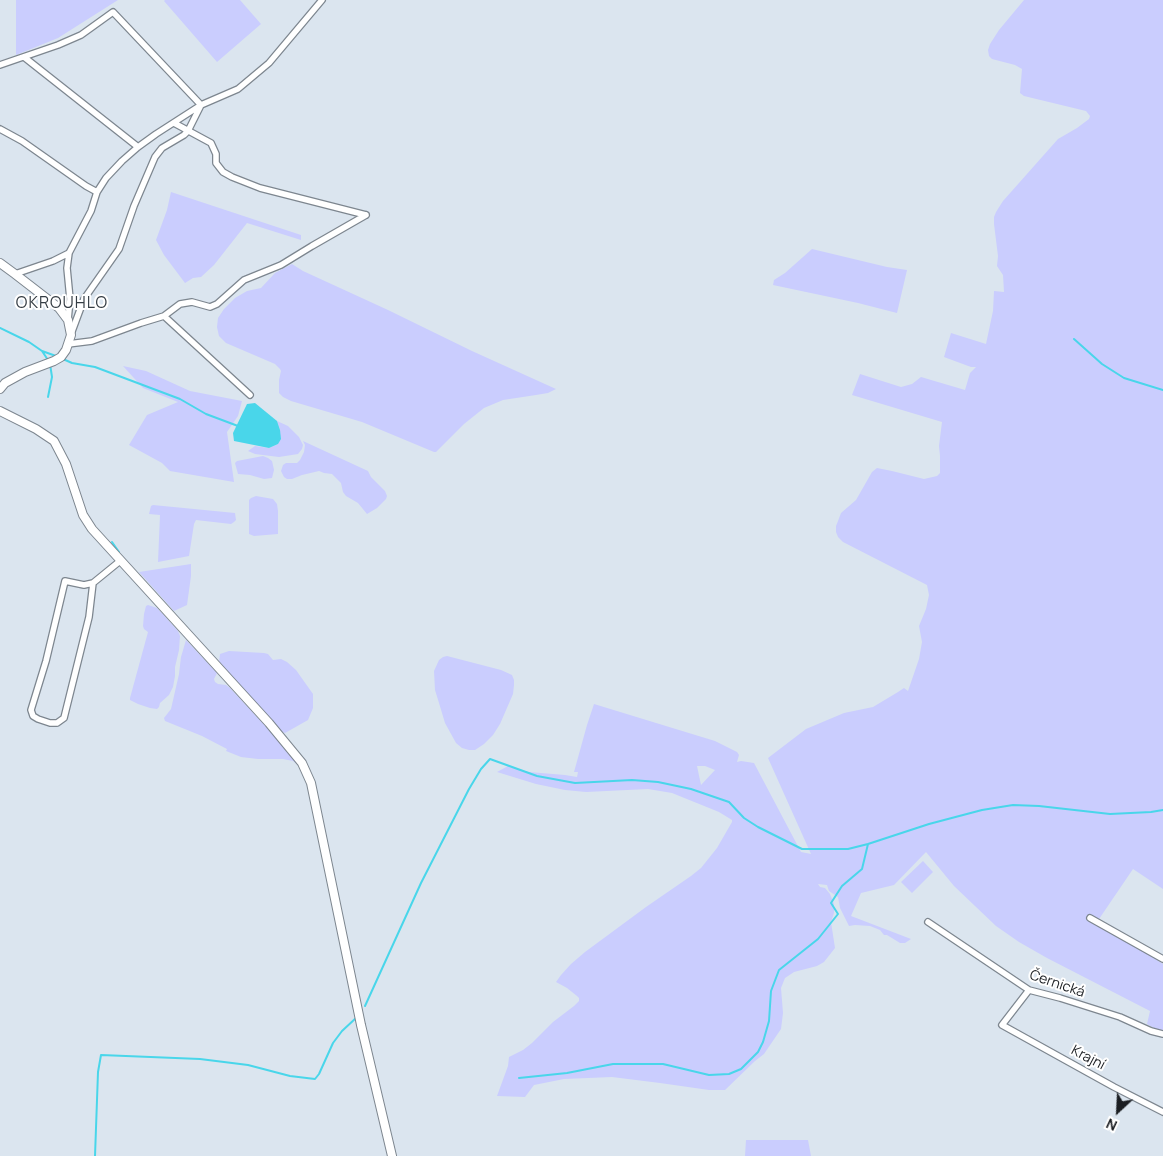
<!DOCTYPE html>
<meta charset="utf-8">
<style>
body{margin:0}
#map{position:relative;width:1163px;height:1156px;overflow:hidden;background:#dbe5ef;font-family:Manrope,sans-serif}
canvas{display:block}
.north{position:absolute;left:1093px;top:1086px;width:50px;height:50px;-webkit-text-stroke:4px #fff;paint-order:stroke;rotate:205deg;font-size:14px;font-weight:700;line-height:20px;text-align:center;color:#1b1e22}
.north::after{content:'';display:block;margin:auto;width:18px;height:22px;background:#1b1e22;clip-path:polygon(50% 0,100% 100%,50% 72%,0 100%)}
</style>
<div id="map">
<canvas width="1163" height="1156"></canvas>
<div class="north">N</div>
</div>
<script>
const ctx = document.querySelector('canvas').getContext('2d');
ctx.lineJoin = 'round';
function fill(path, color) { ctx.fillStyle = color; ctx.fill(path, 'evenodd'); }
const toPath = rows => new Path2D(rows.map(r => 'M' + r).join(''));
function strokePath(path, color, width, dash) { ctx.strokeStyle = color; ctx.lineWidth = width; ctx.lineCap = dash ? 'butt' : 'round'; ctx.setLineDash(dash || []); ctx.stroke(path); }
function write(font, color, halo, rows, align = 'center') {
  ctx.font = font + ' Manrope,sans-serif'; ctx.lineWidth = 4; ctx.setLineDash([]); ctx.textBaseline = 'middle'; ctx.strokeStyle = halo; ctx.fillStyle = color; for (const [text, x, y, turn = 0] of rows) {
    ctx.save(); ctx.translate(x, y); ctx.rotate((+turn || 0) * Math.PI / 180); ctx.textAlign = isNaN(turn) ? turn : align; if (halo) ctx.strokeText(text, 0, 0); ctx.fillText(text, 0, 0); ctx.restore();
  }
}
fill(toPath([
 [16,0,118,0,58,38,16,55],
 [165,0,240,0,261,24,217,62,164,1],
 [1024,0,1163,0,1163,889,1133,869,1097,922,1163,964,1163,1032,1161,1032,1147,1024,1150,1011,1047,958,1019,942,996,926,954,886,926,852,894,885,861,893,851,916,911,939,905,943,900,943,887,935,884,935,880,930,870,926,855,925,849,926,840,908,838,897,829,891,827,885,818,884,820,887,825,888,830,894,834,904,834,913,831,922,835,948,824,962,817,966,794,972,785,978,781,988,783,1013,781,1029,764,1054,755,1061,725,1090,709,1090,660,1083,612,1077,564,1079,534,1085,525,1097,497,1096,508,1066,509,1057,523,1050,532,1043,553,1022,574,1006,579,1001,579,998,577,996,567,988,556,982,561,975,571,964,585,952,646,907,691,876,701,868,717,848,732,822,732,820,719,812,672,793,648,789,586,792,565,790,536,784,497,772,508,766,529,772,565,775,577,777,578,772,574,772,587,725,594,704,715,741,737,752,739,755,737,762,741,761,754,763,801,852,811,854,768,758,806,729,844,713,873,707,898,692,904,688,908,691,919,659,922,642,919,626,926,609,929,595,927,585,843,542,838,537,836,532,836,526,838,521,841,513,856,500,872,472,877,468,892,471,924,479,937,476,940,473,940,456,939,446,942,422,852,395,860,374,901,387,912,384,921,377,965,390,970,373,976,367,971,367,944,357,951,333,986,344,993,311,994,291,1004,292,1003,275,997,266,998,256,994,224,994,217,996,212,1003,201,1058,139,1077,128,1089,119,1090,116,1086,111,1024,96,1020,93,1022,69,1015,65,992,59,989,56,988,50,990,44,999,30],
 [697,766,705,766,715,770,701,785],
 [171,192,301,235,301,240,247,223,214,265,201,277,193,278,185,283,164,255,156,240,167,210],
 [812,249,887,267,907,270,897,313,858,303,773,285,774,280,785,273],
 [292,264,303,271,388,310,472,351,556,389,548,393,536,395,503,400,484,408,464,424,436,452,434,452,362,422,291,401,283,397,279,393,279,380,281,371,280,369,275,364,226,343,219,336,217,327,218,318,224,309,235,298,247,291,261,288,275,273],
 [123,366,146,371,190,391,242,401,238,416,227,432,234,482,170,471,162,463,129,445,147,415,178,402,143,388],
 [277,421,288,426,299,437,303,445,302,449,298,454,279,457,255,454,248,451,255,446,269,448,278,444,280,430],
 [303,441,368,471,371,477,385,491,387,496,386,499,377,508,367,514,358,503,346,496,343,492,341,483,332,474,324,473,319,471,302,475,292,479,287,479,284,477,281,471,283,465,286,463,297,463,300,460,304,452,305,445],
 [263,456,268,458,272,461,274,470,272,478,264,479,250,475,238,474,235,463,237,461],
 [256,496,273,499,277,504,278,511,278,534,254,536,249,534,249,500,251,498],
 [153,505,235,513,236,520,234,522,231,524,196,520,194,524,189,556,158,562,160,515,149,514,151,506],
 [191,564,191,576,187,605,174,611,139,572],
 [148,605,157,608,160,611,178,631,180,636,179,650,175,667,175,676,173,687,169,695,160,703,159,707,157,709,150,708,138,704,130,700,130,698,148,632,144,629,143,626,144,614,146,606],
 [186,640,217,673,214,679,215,682,218,684,226,685,230,688,294,757,297,764,293,761,283,759,258,759,241,757,226,751,227,749,202,736,165,721,164,718,171,709,179,674,181,657],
 [229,651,264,653,268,654,273,660,281,659,287,662,296,670,313,694,313,708,308,720,285,733,280,731,221,665,219,662,220,654],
 [447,656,501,670,512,675,514,680,514,685,513,694,500,724,493,735,484,744,475,750,469,750,462,748,456,743,445,723,439,703,435,690,434,671,439,660,443,657],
 [923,861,933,872,912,893,901,882],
 [746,1140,808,1140,811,1156,745,1156]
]), '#cacdfe');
fill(toPath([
 [255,403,277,421,280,430,281,439,278,444,269,448,234,441,233,433,247,404]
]), '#49d6ea');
strokePath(toPath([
 [0,328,29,342,42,351,48,360],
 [1074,339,1102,364,1124,378,1163,390],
 [42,351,56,356],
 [63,359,72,363,95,367,180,399,206,414,238,426],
 [48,397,52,377,50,364],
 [112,542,119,552],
 [365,1006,421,883,469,789,481,769,490,759,537,776,575,783,632,780,658,782,691,789,729,802,744,818,758,827,802,849,848,849,868,844],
 [519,1078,567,1073,613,1064,663,1064,709,1075,729,1074,741,1069,758,1052,763,1042,769,1021,771,991,779,970,818,939,838,914,831,903,842,886,862,869,868,844,929,824,982,810,1013,805,1039,806,1110,814,1151,812,1163,810],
 [95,1156,98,1072,101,1055,200,1059,248,1065,290,1076,315,1079,319,1074,333,1043,342,1031,356,1018]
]), '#49d6ea', 2);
const minor = toPath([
 [24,57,138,147],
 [0,65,58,45,81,35,113,12,201,105,188,131,184,135,162,148,155,157,134,206,119,249,84,299,71,334],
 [174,123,211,143,216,154,216,163,223,172,232,177,260,188,366,215],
 [0,129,22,141,86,186,97,192],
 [15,274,53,261,69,253],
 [164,316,180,304,192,302,210,307,217,304,244,280,281,265,312,246,366,215],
 [68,320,70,299,67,268,69,253,91,211,97,192,106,178,122,161,138,147,156,134,201,105,238,89,269,63,322,0],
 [68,344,92,341,141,323,164,316,250,395],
 [93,583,89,617,64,718,57,723,50,723,38,719,33,716,31,710,46,661,65,581,84,585,93,583,120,561],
 [1090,918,1163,959],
 [928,922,1029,990,1060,998,1120,1017,1151,1031,1163,1034],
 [1029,990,1002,1025,1114,1087,1163,1112]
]);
const tertiary = toPath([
 [0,263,15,274,59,308,68,320,71,335,66,350,61,357,54,361,25,372,5,383,0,389],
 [0,411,36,429,54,441,66,464,83,515,92,529,269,723,302,763,311,783,361,1025,392,1156]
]);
strokePath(minor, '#7d868f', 8);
strokePath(tertiary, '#7d868f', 10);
strokePath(minor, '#fff', 5.5);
strokePath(tertiary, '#fff', 8);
write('14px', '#1b1e22', '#fff', [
 ["Černická",1057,984,19],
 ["Krajní",1088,1058,28]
]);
ctx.letterSpacing = '1px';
write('16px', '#353d44', '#fff', [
 ["OKROUHLO",62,304]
]);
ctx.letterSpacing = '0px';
</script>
